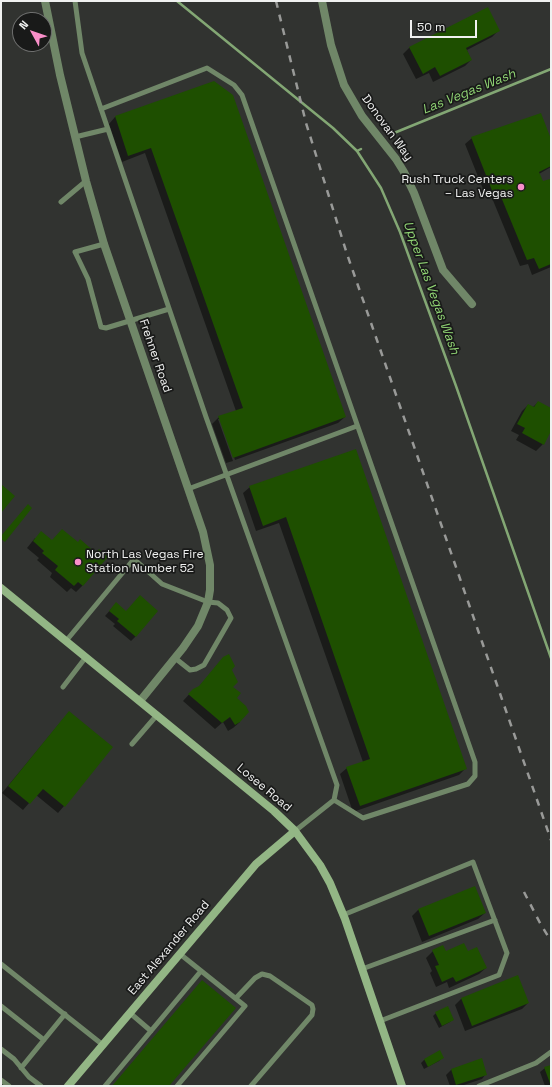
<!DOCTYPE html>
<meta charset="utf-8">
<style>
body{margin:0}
#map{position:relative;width:552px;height:1087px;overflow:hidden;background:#313330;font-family:"Space Grotesk",sans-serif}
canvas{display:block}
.frame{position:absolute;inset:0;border:2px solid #f0f1f0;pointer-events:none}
.north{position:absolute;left:12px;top:12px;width:40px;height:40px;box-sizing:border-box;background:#191a19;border:1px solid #6f706f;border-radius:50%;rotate:310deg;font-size:11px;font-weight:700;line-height:16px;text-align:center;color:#f0f1f0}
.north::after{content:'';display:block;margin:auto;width:14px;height:18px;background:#f98fc9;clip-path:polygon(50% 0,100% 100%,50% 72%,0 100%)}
.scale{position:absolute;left:410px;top:20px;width:67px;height:18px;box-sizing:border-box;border:2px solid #f0f1f0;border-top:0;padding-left:5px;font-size:12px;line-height:14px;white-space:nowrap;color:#f0f1f0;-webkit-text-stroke:3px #191a19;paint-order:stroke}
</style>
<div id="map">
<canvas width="552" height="1087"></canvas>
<div class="frame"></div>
<div class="north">N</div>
<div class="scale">50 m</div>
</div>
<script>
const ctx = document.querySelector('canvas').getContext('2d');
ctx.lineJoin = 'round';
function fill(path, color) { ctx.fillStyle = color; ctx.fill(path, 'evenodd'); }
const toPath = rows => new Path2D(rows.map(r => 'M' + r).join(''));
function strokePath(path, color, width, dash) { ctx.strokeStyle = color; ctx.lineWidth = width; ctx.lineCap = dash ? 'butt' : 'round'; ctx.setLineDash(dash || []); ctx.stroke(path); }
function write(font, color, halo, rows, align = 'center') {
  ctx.font = font + ' "Space Grotesk",sans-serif'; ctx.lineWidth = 3.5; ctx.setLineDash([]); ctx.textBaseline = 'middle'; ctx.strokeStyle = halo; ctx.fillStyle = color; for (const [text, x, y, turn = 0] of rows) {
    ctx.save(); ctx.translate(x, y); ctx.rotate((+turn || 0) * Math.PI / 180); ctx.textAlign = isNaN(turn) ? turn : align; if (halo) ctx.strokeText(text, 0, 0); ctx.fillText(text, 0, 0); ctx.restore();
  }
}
fill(toPath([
 [498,31,492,37,467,50,471,60,465,66,433,82,429,73,416,79,403,54,410,47],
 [213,82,345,417,338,423,235,460,220,419,218,419,233,461,226,463,212,424,219,417,236,411,145,153,122,162,109,124,115,117],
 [472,138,551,141,551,167,539,174,542,182,551,184,551,267,532,275,528,264,520,266,492,198,487,199,465,144],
 [538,402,551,409,551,429,543,444,536,451,516,440,519,435,511,431,522,411,528,405,533,407],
 [355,450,466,768,459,775,353,812,340,774,347,768,363,762,279,523,256,531,243,493,250,487],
 [35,538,83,585,76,592,71,588,67,592,50,577,52,573,37,560,39,558,27,548],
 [112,608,136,636,131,641,113,626,115,624,105,616],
 [223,658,231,670,232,687,240,722,233,728,228,731,223,722,215,729,183,701,193,690,198,688],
 [63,719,64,806,58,813,36,795,23,810,2,793],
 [418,910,485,913,478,919,422,942,412,916],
 [433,951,445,953,467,952,486,968,479,974,449,988,447,982,436,987,430,973,432,971,426,958],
 [461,999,528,1003,522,1009,465,1031,455,1005],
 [436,1013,453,1019,450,1022,439,1028,433,1016],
 [439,1052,442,1058,439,1061,424,1069,421,1063,424,1060],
 [481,1059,486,1074,482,1079,461,1086,450,1086,446,1075,451,1070],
 [551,1066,551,1086,545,1086,540,1072,545,1068]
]), '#0007');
strokePath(toPath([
 [177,1,333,128,357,151,381,188,400,232,456,386,551,658],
 [394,133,551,69],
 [357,151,361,149]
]), '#83a774', 2.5);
fill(toPath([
 [488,7,500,31,466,48,472,60,440,76,435,67,423,74,409,47],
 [214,81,233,95,346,417,233,458,218,416,243,408,151,148,128,156,115,116],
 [541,113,551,139,551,166,539,172,543,181,550,179,551,181,551,264,539,269,534,258,527,260,499,192,493,193,471,137],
 [538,401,551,408,551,431,544,445,522,433,525,428,517,424,528,404,534,407],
 [356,449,467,769,360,806,346,767,370,759,286,517,263,526,249,486],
 [1,484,15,496,1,513],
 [28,504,32,508,5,542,1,539,1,536],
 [62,529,78,542,80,539,96,553,99,549,108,557,83,586,78,582,74,586,55,570,58,566,42,553,44,551,33,541,41,531,52,540],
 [140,595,158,611,136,637,117,621,119,619,109,611,116,602,126,611],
 [229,654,235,666,232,670,238,682,233,687,241,693,237,698,246,706,249,712,240,722,235,725,230,717,222,723,188,694,193,689,199,686,223,657],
 [69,711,113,747,65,807,43,789,30,804,8,786],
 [475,886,486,913,429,936,418,909],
 [464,943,468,951,477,947,487,968,456,982,453,977,442,982,435,966,439,965,432,950,443,945,446,951],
 [518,975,529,1003,472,1026,461,998],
 [202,980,236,1008,169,1086,112,1086],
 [448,1006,454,1020,442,1026,435,1012],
 [440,1050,444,1058,428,1067,424,1059],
 [482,1058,487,1075,456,1085,451,1069],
 [551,1065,551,1086,544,1067]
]), '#1e4f00');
strokePath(toPath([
 [75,1,82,53,206,417,337,785,334,800,295,831],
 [101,109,207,68,234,85,242,95,475,762,475,776,468,784,363,818,334,800],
 [75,137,108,129],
 [61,202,86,181],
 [104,244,75,252,88,279,101,327,106,328,169,309],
 [188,489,357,426],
 [66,641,134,559,162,584,208,602,218,603,227,610,231,618,204,665,196,669,190,670,175,658],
 [63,687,86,657],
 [132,744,157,715],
 [343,915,473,862,507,953,499,975,380,1021],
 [1,964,103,1045],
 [362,969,495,920],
 [236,998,255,978,262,974,270,976,299,996,312,1005,313,1009,312,1015,251,1086],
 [1,1006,44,1040],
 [130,1013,151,1031],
 [1,1049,14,1059,29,1077,41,1086],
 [21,1068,65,1014],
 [1,1080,9,1086],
 [105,1086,201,971],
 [177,1086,245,1006,180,954],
 [479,1086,536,1063,551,1052]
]), '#708768', 5);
strokePath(toPath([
 [45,1,60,75,86,181,104,244,203,532,210,565,210,590,208,602,198,626,183,648,140,701],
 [322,1,331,45,344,85,362,116,396,159,404,172,414,193,443,270,472,304]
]), '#708768', 8);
strokePath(toPath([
 [1,588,274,811,295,831,320,865,330,883,345,919,402,1086],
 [68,1086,256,864,295,831]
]), '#93b685', 8);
strokePath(toPath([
 [276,1,306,123,347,254,551,840],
 [524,892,540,923,551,941]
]), '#999a98', 2.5, [7, 7]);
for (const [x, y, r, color] of [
 [521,187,4,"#f98fc9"],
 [78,562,4,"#f98fc9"]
]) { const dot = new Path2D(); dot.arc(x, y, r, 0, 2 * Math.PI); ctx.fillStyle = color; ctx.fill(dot); strokePath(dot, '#191a19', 1.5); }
write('12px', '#f0f1f0', '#191a19', [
 ["Donovan Way",387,128,54],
 ["Frehner Road",155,356,71],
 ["Losee Road",264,788,40],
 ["East Alexander Road",169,948,-50]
]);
write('12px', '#f0f1f0', '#191a19', [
 ["Rush Truck Centers",513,180],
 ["– Las Vegas",513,194],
 ["North Las Vegas Fire",86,555,"left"],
 ["Station Number 52",86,569,"left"]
], 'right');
write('italic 13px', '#90d474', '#191a19', [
 ["Las Vegas Wash",469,92,-22],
 ["Upper Las Vegas Wash",431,288,70]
]);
</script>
